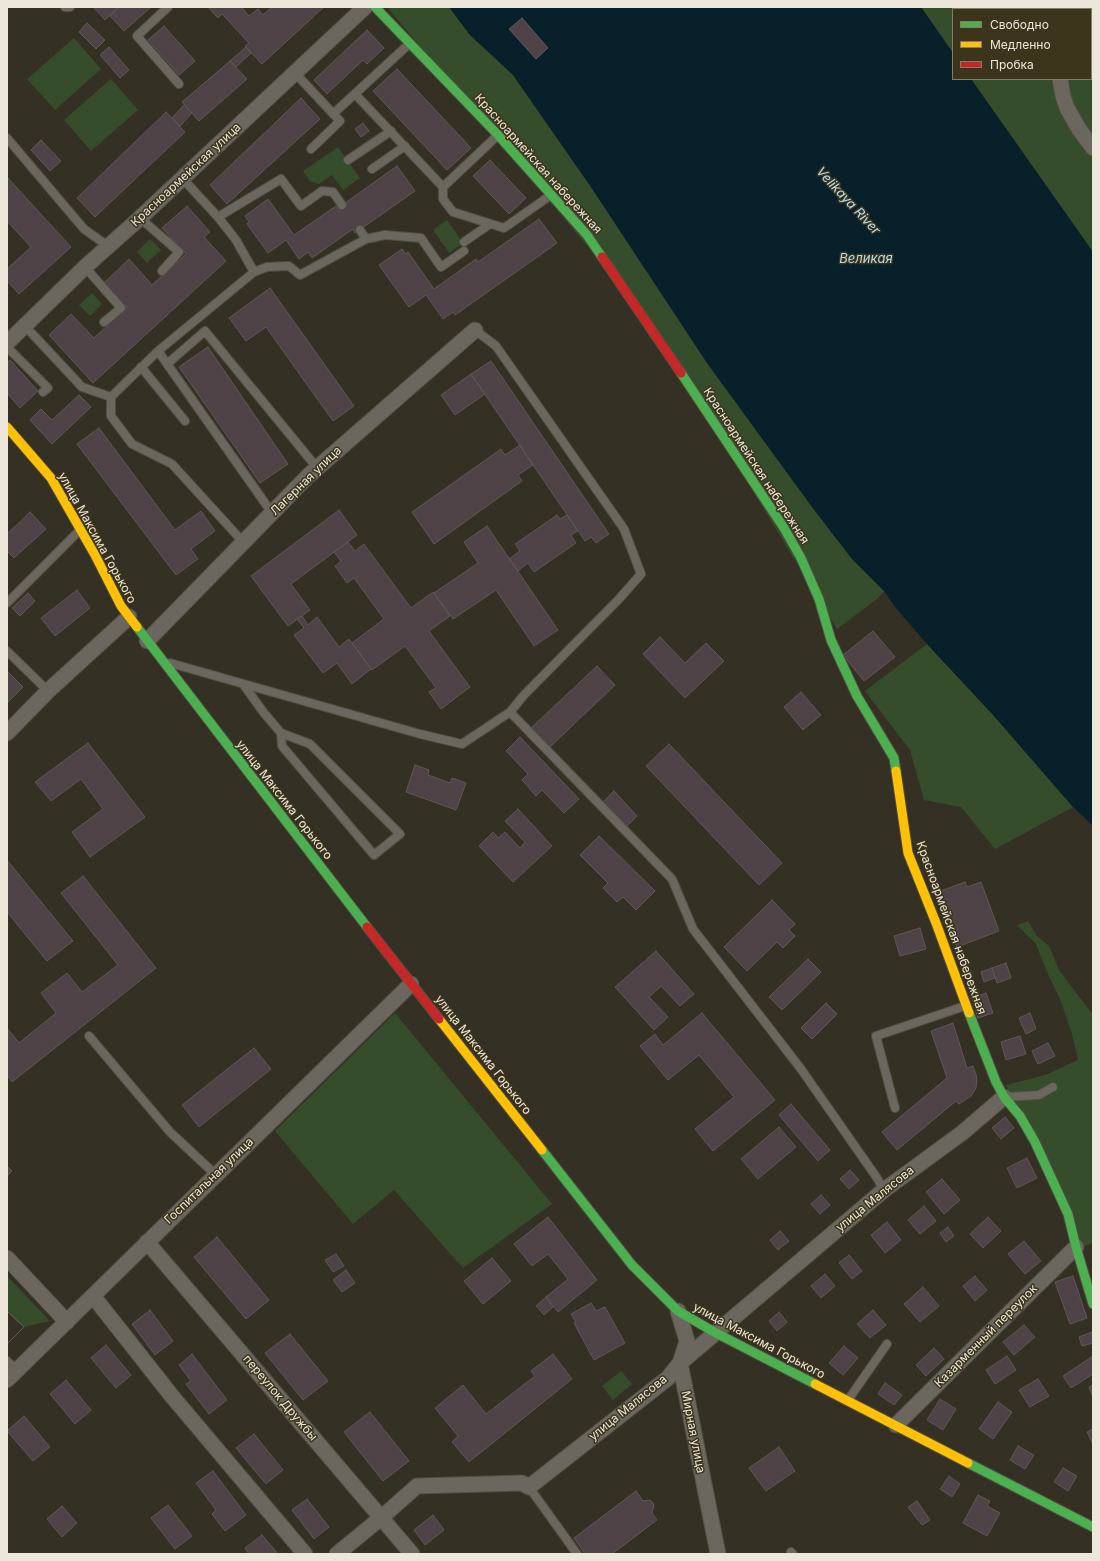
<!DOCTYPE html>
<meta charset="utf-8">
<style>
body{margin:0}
#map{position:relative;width:1100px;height:1561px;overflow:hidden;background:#353024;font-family:Inter,sans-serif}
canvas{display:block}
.frame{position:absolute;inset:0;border:8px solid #ece7d8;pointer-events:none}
.legend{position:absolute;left:952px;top:8px;width:140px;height:72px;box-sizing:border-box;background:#3d341c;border:1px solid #837c67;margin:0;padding:5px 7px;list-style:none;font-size:12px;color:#ece7d8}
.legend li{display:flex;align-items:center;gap:8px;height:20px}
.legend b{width:20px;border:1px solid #837c67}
</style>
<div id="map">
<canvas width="1100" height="1561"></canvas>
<div class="frame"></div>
<ul class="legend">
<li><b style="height:5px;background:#4caf50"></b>Свободно</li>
<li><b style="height:5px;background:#ffc107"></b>Медленно</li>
<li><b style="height:5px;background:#c62828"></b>Пробка</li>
</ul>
</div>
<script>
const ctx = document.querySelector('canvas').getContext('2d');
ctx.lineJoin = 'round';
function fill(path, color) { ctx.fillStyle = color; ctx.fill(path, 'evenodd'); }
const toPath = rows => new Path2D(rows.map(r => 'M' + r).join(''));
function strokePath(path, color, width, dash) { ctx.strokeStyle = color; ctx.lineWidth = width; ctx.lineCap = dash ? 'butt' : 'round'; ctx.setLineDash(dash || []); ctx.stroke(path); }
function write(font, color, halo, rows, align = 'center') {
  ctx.font = font + ' Inter,sans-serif'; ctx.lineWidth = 3; ctx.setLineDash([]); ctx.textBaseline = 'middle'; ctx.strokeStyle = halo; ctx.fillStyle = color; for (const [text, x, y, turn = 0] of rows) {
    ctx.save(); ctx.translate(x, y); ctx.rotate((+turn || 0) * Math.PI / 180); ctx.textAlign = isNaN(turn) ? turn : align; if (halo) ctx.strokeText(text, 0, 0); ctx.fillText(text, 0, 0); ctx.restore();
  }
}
fill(toPath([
 [387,7,449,7,470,35,513,75,591,187,707,363,812,507,852,559,884,591,877,599,837,629,646,316],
 [921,7,1044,7,1046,9,953,9,953,53],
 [74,38,101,69,55,110,27,79],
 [1091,66,1093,68,1093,252,971,79,1091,79],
 [111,79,138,110,91,151,64,120],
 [338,147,360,178,343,190,332,175,319,184,310,181,303,171],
 [447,220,463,243,449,253,433,230],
 [150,239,161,250,147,263,137,252],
 [92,293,102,304,90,316,79,305],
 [927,644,994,716,1073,807,995,849,961,807,924,800,910,750,865,691],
 [1028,921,1037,936,1049,946,1059,970,1093,1015,1093,1243,1079,1248,1006,1085,1045,1075,1078,1060,1072,1034,1060,999,1047,972,1036,944,1017,925],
 [395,1013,552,1204,463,1268,394,1190,353,1224,275,1131],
 [7,1276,50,1321,24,1327,7,1311],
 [621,1371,632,1384,613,1400,602,1386]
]), '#364d2b');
fill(toPath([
 [449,7,921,7,953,53,953,79,971,79,1093,252,1093,826,1073,807,994,716,927,644,895,607,884,591,852,559,812,507,707,363,591,187,513,75,470,35]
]), '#072029');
const building = toPath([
 [95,7,119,7,105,20,94,8,95,7],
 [119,7,151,7,124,31,110,16,119,7],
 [208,7,241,7,249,16,258,9,263,15,272,7,324,7,262,64,245,46,249,43,222,14,218,18,208,7],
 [522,18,548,48,536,59,509,29,522,18],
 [87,23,105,40,96,49,79,32,87,23],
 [164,26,195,61,179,75,148,40,164,26],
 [367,30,384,48,367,64,363,60,327,94,314,80,367,30],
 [109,47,129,70,120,78,100,55,109,47],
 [246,47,251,53,236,67,230,61,246,47],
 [230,61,247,79,199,121,182,102,230,61],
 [397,69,471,148,447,170,373,91,397,69],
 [301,98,320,119,227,204,210,185,301,98],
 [184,105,192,113,180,126,172,118,184,105],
 [166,112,185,132,95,217,77,198,166,112],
 [363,123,369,131,361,137,355,129,363,123],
 [41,140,61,161,50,171,31,150,41,140],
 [490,160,526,198,509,214,473,176,490,160],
 [397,166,415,191,355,233,353,229,312,258,308,252,299,259,286,240,268,253,247,224,249,222,245,216,268,199,294,235,336,206,338,208,397,166],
 [7,177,71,247,19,294,7,281,7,269,31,247,7,221,7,177],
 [187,206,210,232,204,237,226,261,93,383,49,335,71,314,94,338,127,307,104,283,129,259,152,285,186,254,162,228,187,206],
 [539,219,557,243,455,315,453,312,443,319,426,295,409,307,379,265,402,249,406,254,408,252,434,289,476,259,478,262,539,219],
 [270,288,354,406,333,421,266,327,246,341,229,318,270,288],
 [208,347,288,464,260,483,179,367,208,347],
 [10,360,38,391,20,408,7,393,7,363,10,360],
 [491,361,609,534,596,543,591,537,585,541,471,374,491,361],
 [471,374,485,394,455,415,441,395,471,374],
 [79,395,91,407,52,444,30,420,41,409,52,420,79,395],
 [99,428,175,530,201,511,215,531,191,549,198,559,176,575,77,444,99,428],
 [520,445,533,465,518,475,522,481,434,544,412,512,501,449,505,455,520,445],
 [339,510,357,535,291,584,310,610,288,626,251,576,339,510],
 [30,512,46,529,14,558,7,551,7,534,30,512],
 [557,515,560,519,567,515,578,531,571,535,576,543,534,572,528,563,518,571,509,559,520,551,515,544,557,515],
 [487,526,558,630,534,646,496,590,453,619,434,593,478,563,464,542,487,526],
 [348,542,355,551,364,544,411,608,433,592,450,616,429,631,470,687,441,709,429,692,436,688,405,646,372,670,352,643,384,619,354,578,347,583,335,566,341,561,334,552,348,542],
 [77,590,90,608,55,636,41,618,77,590],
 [28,593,35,601,20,616,12,608,28,593],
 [302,616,308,625,317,617,339,647,349,639,371,669,352,684,337,663,323,673,294,635,304,628,297,619,302,616],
 [873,631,895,657,864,681,843,655,873,631],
 [660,637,685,663,706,643,724,661,685,698,643,654,660,637],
 [597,666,615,685,548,749,530,729,597,666],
 [7,671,23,687,7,703,7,671],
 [801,692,821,715,803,730,784,707,801,692],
 [520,737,579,799,564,813,542,790,536,796,522,780,528,774,506,751,520,737],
 [88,743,145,817,90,857,72,832,103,809,81,779,51,801,35,782,88,743],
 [669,744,782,863,759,885,646,766,669,744],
 [415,765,429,770,428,775,450,783,452,778,466,783,456,810,406,792,415,765],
 [614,791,637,816,625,828,602,803,614,791],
 [518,809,552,846,513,882,479,846,493,832,498,838,505,832,520,848,525,842,505,821,518,809],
 [599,836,655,891,636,910,623,897,617,902,603,888,608,883,580,855,599,836],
 [7,860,73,941,47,961,7,912,7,860],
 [83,876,156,968,12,1082,7,1075,7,1028,19,1043,56,1013,41,993,67,973,82,992,118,965,61,893,83,876],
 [965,882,967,887,981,882,999,931,957,947,948,922,945,923,935,893,965,882],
 [772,900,795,924,789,930,795,936,783,948,777,942,747,971,724,947,772,900],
 [920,928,926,949,900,956,894,936,920,928],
 [656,951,694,994,680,1006,661,986,649,997,668,1017,654,1030,615,987,656,951],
 [808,959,821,972,782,1010,769,997,808,959],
 [1006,963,1011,978,997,983,992,968,1006,963],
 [992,968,995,978,984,982,981,972,992,968],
 [986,993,993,1013,978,1018,972,998,986,993],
 [826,1003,837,1014,812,1039,801,1028,826,1003],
 [702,1013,775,1100,713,1151,695,1129,734,1097,699,1055,668,1080,640,1046,655,1034,663,1045,702,1013],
 [1030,1013,1036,1029,1026,1034,1019,1018,1030,1013],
 [953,1023,967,1068,973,1066,977,1078,976,1088,971,1096,959,1104,956,1101,897,1150,882,1132,947,1078,931,1031,953,1023],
 [1020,1036,1026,1054,1006,1060,1001,1042,1020,1036],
 [1048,1043,1055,1056,1038,1064,1032,1051,1048,1043],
 [254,1048,271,1069,199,1127,182,1105,254,1048],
 [791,1104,830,1150,818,1161,779,1115,791,1104],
 [1005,1117,1014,1128,1001,1139,992,1128,1005,1117],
 [779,1127,796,1147,758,1179,741,1159,779,1127],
 [1027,1158,1037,1178,1017,1188,1007,1168,1027,1158],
 [7,1166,12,1171,7,1176,7,1166],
 [850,1170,859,1180,849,1189,840,1179,850,1170],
 [942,1179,960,1200,944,1214,926,1192,942,1179],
 [821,1195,830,1205,820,1214,811,1204,821,1195],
 [924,1206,936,1221,920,1234,908,1220,924,1206],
 [548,1217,597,1280,558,1312,546,1297,568,1279,548,1254,532,1266,514,1244,548,1217],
 [988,1217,1001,1231,983,1248,970,1234,988,1217],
 [887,1222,901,1240,885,1253,871,1235,887,1222],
 [948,1227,954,1236,946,1242,940,1233,948,1227],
 [780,1231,789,1241,778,1250,770,1240,780,1231],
 [217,1237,269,1300,246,1319,194,1257,217,1237],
 [1024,1241,1041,1261,1025,1274,1008,1254,1024,1241],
 [336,1254,344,1266,333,1272,325,1260,336,1254],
 [849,1255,862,1271,852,1279,839,1263,849,1255],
 [492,1258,511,1281,483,1304,464,1281,492,1258],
 [346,1270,355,1283,342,1292,333,1280,346,1270],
 [825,1274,835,1286,821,1298,811,1286,825,1274],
 [975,1276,987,1290,975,1301,963,1286,975,1276],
 [1073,1276,1087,1318,1070,1324,1055,1282,1073,1276],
 [923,1287,939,1306,920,1322,904,1304,923,1287],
 [546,1297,553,1307,544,1315,536,1306,546,1297],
 [591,1303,596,1311,605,1307,625,1343,594,1360,574,1323,576,1322,571,1314,591,1303],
 [150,1310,173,1341,155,1355,132,1324,150,1310],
 [873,1310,886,1325,870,1338,857,1324,873,1310],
 [7,1311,24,1327,7,1344,7,1311],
 [7,1311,24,1327,7,1344,7,1311],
 [779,1312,787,1322,777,1331,769,1321,779,1312],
 [1024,1325,1035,1337,1014,1355,1003,1342,1024,1325],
 [1092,1332,1093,1343,1082,1346,1079,1337,1092,1332],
 [290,1334,328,1381,303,1400,265,1353,290,1334],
 [106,1345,131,1375,116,1388,91,1358,106,1345],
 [844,1346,858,1358,843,1375,829,1363,844,1346],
 [934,1348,944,1359,926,1376,916,1365,934,1348],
 [192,1354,227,1400,209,1414,186,1384,191,1381,179,1365,192,1354],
 [553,1354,572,1379,469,1462,452,1442,458,1436,435,1408,463,1385,486,1414,535,1376,531,1371,553,1354],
 [1007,1356,1016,1370,995,1384,986,1370,1007,1356],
 [1093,1356,1093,1374,1071,1388,1063,1376,1093,1356],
 [1038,1379,1049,1396,1030,1407,1019,1390,1038,1379],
 [66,1380,91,1410,75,1424,50,1394,66,1380],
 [885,1383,902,1395,894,1405,878,1394,885,1383],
 [1093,1385,1093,1397,1089,1387,1093,1385],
 [940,1399,956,1409,943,1430,927,1420,940,1399],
 [998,1402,1012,1412,993,1439,979,1429,998,1402],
 [370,1412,409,1461,383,1481,344,1432,370,1412],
 [24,1416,50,1447,33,1461,7,1431,24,1416],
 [1093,1429,1093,1444,1087,1432,1093,1429],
 [254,1434,283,1470,266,1484,236,1448,254,1434],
 [1018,1446,1034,1455,1025,1469,1010,1460,1018,1446],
 [779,1447,795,1471,766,1491,749,1468,779,1447],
 [1063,1468,1077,1476,1068,1491,1054,1482,1063,1468],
 [213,1471,246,1515,225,1531,212,1514,216,1510,196,1483,213,1471],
 [949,1476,960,1484,952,1497,940,1489,949,1476],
 [636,1491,643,1501,650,1500,653,1503,654,1506,652,1513,657,1520,612,1554,585,1554,574,1538,636,1491],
 [978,1495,990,1501,987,1506,1000,1513,987,1536,963,1523,978,1495],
 [307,1499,329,1527,314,1539,292,1510,307,1499],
 [917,1501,930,1520,922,1525,908,1507,917,1501],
 [168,1505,192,1536,175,1549,151,1518,168,1505],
 [62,1506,77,1523,62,1537,47,1519,62,1506],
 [433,1515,444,1530,425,1545,414,1530,433,1515],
 [262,1535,278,1554,249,1554,245,1548,262,1535]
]);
fill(building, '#4f4348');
strokePath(building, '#5e5856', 1);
const lane = toPath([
 [65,7,70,7],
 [168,7,137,36,179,84],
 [295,73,340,121,311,149],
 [355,94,443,187,498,135],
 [333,114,409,44],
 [7,138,84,229,108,246],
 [348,160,391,131],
 [372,169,405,146],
 [443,187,443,199,453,212,504,228,551,195],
 [218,217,281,179,301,206,322,191,333,192,342,205],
 [140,218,179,252,162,271],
 [360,230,366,239],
 [464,242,490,224],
 [85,267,121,308,104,322],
 [254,272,267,267,289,266,300,275,366,239,385,235,421,238,441,267,464,251],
 [25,326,82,387,111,397,158,351,254,272,236,240,218,217,182,178],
 [7,347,48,388,43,392],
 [158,351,272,513],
 [167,364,205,331,318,469],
 [141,367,185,421],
 [111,397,111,416,132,444,172,464,244,543],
 [7,603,80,530],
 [7,651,48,691],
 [170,663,420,734,462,744,510,712,524,695,619,599,641,574,624,529,496,346,475,330],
 [243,684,264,713,281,733,310,744,400,834,374,855,282,746,281,733],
 [510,712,672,879,693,929,801,1069,877,1178,884,1190],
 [89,1036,170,1132,216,1175],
 [1007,1097,1039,1095,1053,1087],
 [895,1108,876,1036,965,1006],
 [7,1361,17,1370],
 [848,1400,887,1344],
 [529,1487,577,1554],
 [791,1552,793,1554]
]);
const street = toPath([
 [1008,7,1010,9],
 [1077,9,1079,7],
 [1060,79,1063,96,1067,108,1079,129,1093,148],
 [7,343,85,267,140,218,365,7],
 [147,641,308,476,475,330],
 [7,733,48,691,129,617],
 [147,1242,412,1554],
 [7,1258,67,1322],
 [93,1296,171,1395,305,1554],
 [678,1311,687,1341,680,1363,718,1554],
 [7,1380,411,984],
 [896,1425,1076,1247],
 [337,1554,382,1517,417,1486,522,1483,529,1487,668,1378,680,1363,884,1190,962,1133,1004,1097]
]);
const fast = toPath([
 [375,7,498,135,587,235,602,257],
 [681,373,784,528,801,558,819,599,831,640,857,696,894,758,896,771],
 [137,627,367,927],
 [969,1013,996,1082,1004,1097,1020,1116,1035,1142,1068,1214,1076,1247,1093,1304],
 [542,1150,632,1265,678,1311,716,1333,815,1384],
 [968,1463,1093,1527]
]);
const slow = toPath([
 [7,427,51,478,95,555,121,606,137,627],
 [896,771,908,853,936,923,969,1013],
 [439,1019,542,1150],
 [815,1384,968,1463]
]);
const jam = toPath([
 [602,257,681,373],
 [367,927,439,1019]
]);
strokePath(lane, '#524d42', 10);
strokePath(street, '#524d42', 17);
strokePath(fast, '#524d42', 11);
strokePath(slow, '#524d42', 11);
strokePath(jam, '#524d42', 11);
strokePath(lane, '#6b675e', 8);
strokePath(street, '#6b675e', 15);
strokePath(fast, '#4caf50', 9);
strokePath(slow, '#ffc107', 9);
strokePath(jam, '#c62828', 9);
write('12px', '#ece7d8', '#3d341c', [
 ["Красноармейская набережная",538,164,48],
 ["Красноармейская улица",186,175,-43],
 ["Красноармейская набережная",756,466,57],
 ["Лагерная улица",306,481,-44],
 ["улица Максима Горького",97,538,61],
 ["улица Максима Горького",284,800,52],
 ["Красноармейская набережная",951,928,70],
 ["улица Максима Горького",483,1055,52],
 ["Госпитальная улица",209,1181,-44],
 ["улица Малясова",875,1199,-39],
 ["Казарменный переулок",986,1336,-45],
 ["улица Максима Горького",759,1341,28],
 ["переулок Дружбы",280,1398,50],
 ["улица Малясова",628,1408,-39],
 ["Мирная улица",693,1432,79]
]);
write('italic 13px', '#b1dcf1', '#3d341c', [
 ["Velikaya River",848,201,47],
 ["Великая",866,259]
]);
</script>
